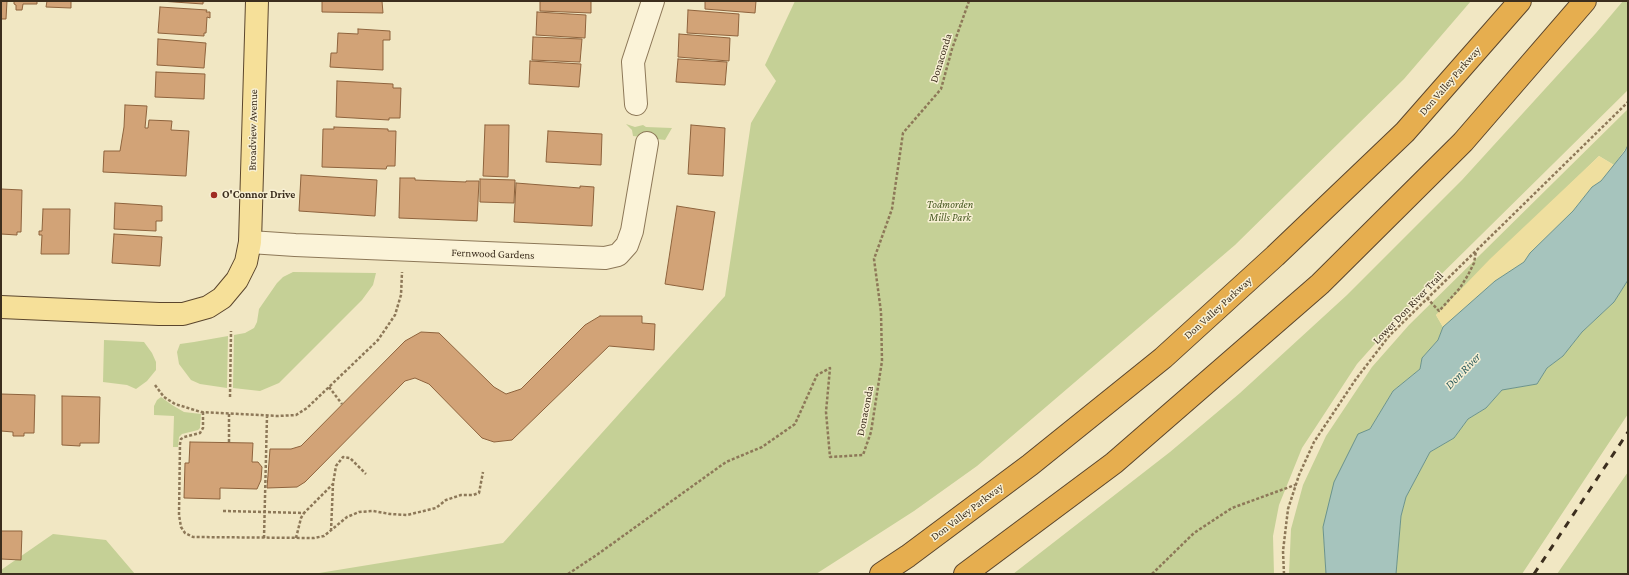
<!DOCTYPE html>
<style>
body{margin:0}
#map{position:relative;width:1629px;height:575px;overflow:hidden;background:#f1e7c3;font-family:"Crimson Pro",serif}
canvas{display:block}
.frame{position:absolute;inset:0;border:2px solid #3c2e1e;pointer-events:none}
</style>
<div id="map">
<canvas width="1629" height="575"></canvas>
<div class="frame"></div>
</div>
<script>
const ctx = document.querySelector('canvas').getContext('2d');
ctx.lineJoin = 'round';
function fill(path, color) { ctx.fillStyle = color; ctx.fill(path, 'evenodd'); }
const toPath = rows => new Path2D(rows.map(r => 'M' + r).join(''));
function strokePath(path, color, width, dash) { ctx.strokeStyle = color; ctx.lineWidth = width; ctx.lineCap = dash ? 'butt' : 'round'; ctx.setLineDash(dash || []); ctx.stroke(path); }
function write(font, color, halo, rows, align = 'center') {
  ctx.font = font + ' "Crimson Pro",serif'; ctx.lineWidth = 3; ctx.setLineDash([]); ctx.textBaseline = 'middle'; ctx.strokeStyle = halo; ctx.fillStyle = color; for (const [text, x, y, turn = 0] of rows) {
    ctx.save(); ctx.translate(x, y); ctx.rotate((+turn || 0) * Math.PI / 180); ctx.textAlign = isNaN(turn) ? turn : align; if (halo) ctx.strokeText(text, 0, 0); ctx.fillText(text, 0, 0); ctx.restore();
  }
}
fill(toPath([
 [795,1,1471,1,1404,79,1235,245,977,466,914,511,816,574,313,574,503,543,725,296,751,123,776,81,765,65],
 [1623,1,1628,1,1628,90,1405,310,1357,364,1302,448,1279,505,1273,536,1274,574,1013,574,1170,452,1240,393,1347,295,1462,180,1596,33],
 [1628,109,1628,145,1614,165,1599,156,1436,315,1443,327,1438,340,1422,358,1420,369,1393,391,1370,429,1323,527,1326,574,1289,574,1291,529,1303,485,1326,436,1372,367,1409,325],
 [626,124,635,127,643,125,646,127,672,128,665,140,633,136,632,130],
 [293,272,376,273,373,285,362,300,279,383,260,391,233,388,234,335,245,333,254,328,257,322,259,309,277,283,283,277],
 [1628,280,1628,414,1522,574,1396,574,1401,516,1406,497,1430,452,1454,438,1468,419,1486,408,1502,390,1537,384,1547,368,1563,356,1582,332,1614,302],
 [228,336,227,388,200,384,191,380,179,364,177,352,180,344,194,342],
 [104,340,144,342,152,353,156,362,156,370,147,381,136,389,127,385,103,382],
 [161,397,172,405,184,412,201,414,200,428,198,430,182,434,179,437,178,447,173,447,174,416,154,415,154,406,157,400],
 [1628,472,1628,574,1557,574],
 [53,534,106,540,135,574,1,574,1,570]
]), '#c5d096');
fill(toPath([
 [1599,156,1614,165,1601,181,1592,187,1573,211,1530,253,1524,262,1495,281,1443,327,1436,315,1490,259]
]), '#efdf9f');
const water = toPath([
 [1628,145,1628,280,1614,302,1582,332,1563,356,1547,368,1537,384,1502,390,1486,408,1468,419,1454,438,1430,452,1406,497,1401,516,1396,574,1326,574,1323,527,1334,482,1358,434,1370,429,1393,391,1420,369,1422,358,1438,340,1443,327,1495,281,1524,262,1530,253,1573,211,1592,187,1601,181,1625,151,1628,145]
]);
fill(water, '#a6c4bd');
strokePath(water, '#6b938c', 1);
const building = toPath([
 [1,1,7,1,6,19,1,19,1,1],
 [14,1,37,1,37,4,23,4,22,10,16,10,16,5,14,4,14,1],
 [47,1,71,1,71,8,46,7,47,1],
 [160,1,207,1,203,2,203,4,160,1],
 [322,1,382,1,383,13,322,12,322,1],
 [540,1,591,1,591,13,540,11,540,1],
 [705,1,756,1,755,13,705,9,705,1],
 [160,7,207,10,206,12,210,12,210,18,207,17,206,33,204,33,204,36,158,33,160,7],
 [688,10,739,14,738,36,687,33,688,10],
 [537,12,586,15,585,38,536,35,537,12],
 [358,29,390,31,390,40,383,40,383,70,330,67,331,53,337,53,338,33,358,34,358,29],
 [679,34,730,38,729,61,678,57,679,34],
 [533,37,582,39,580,62,532,60,533,37],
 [158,39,206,43,204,68,157,65,158,39],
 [678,59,727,62,725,85,676,82,678,59],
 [530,61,581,64,579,87,529,84,530,61],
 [156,72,205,74,204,99,155,97,156,72],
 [337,81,393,84,393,88,401,88,400,118,389,118,389,120,336,117,337,81],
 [125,105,147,106,145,128,148,128,149,120,172,121,171,130,189,131,186,176,103,172,104,151,120,151,124,127,125,105],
 [485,125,509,125,508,177,483,176,485,125],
 [691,125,725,128,723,176,688,174,691,125],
 [334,127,388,129,388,131,396,131,395,166,387,166,386,169,322,167,323,129,334,129,334,127],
 [548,131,602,134,601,165,546,162,548,131],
 [301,175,377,180,375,216,299,211,301,175],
 [400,178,415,178,415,180,466,182,466,181,479,181,477,221,399,218,400,178],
 [480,179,515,180,514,203,480,202,480,179],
 [516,183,580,188,580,186,594,187,592,226,514,222,516,183],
 [1,189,22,190,21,232,17,232,17,235,1,234,1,189],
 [115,203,162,206,162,221,156,221,156,231,114,229,115,203],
 [677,206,715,212,703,290,665,284,677,206],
 [43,209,70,209,69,254,41,254,42,235,39,235,39,231,42,231,43,209],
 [114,234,162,237,160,266,112,263,114,234],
 [600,316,642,316,642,323,655,324,654,350,609,346,512,440,494,442,482,438,429,384,415,378,405,381,305,482,297,487,267,488,270,449,291,449,301,446,405,341,421,332,439,333,494,387,506,394,521,389,585,325,600,316],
 [1,394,35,395,34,433,24,433,24,436,13,436,13,432,1,431,1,394],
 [62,396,100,397,99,443,80,443,80,446,62,445,62,396],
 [190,442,253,443,252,462,258,462,262,467,261,480,257,489,220,488,220,499,184,498,185,463,189,463,190,442],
 [1,531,22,531,21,560,1,559,1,531]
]);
fill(building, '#d2a377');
strokePath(building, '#8e633d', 1);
const minor = toPath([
 [636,104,633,62,653,1],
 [250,242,295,245,605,258,618,255,627,245,632,231,647,143]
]);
const major = toPath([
 [1,307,159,314,183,314,208,307,222,298,237,280,246,262,250,242,257,1]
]);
const highway = toPath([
 [881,574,908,556,1030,465,1163,358,1275,256,1405,132,1520,1],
 [965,574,1114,463,1320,284,1463,142,1585,1]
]);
strokePath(minor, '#8d7858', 24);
strokePath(major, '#5b462d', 24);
strokePath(highway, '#5b462d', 24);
strokePath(toPath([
 [1427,298,1439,311,1460,288,1468,275,1474,263,1476,251],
 [155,385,164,397,175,404,201,412,278,416,296,415,307,408,378,340,395,315,401,295,402,272],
 [329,387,342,404],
 [230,397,231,331],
 [203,412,203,428,200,433,184,437,181,439,180,444,179,515,181,527,185,533,193,537,314,538,324,536,347,517,359,512,373,511,390,514,407,515,436,508,446,500,461,495,473,495,479,493,483,472],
 [229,442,229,413],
 [223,511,304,513,333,484,336,466,343,457,350,458,366,474],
 [331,531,333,484],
 [264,538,267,416],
 [296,538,301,518,304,513],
 [568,574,598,554,726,462,762,447,795,424,817,375,830,368,826,412,830,457,863,455,871,432,882,361,881,312,874,259,892,209,903,133,941,89,952,49,969,1],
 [1152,574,1194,533,1232,508,1295,485],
 [1284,574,1283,551,1288,509,1299,475,1314,442,1356,379,1389,336,1628,102]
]), '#8d7858', 2.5, [3, 2]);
strokePath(minor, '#fbf3d8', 22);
strokePath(major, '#f6e099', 22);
strokePath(highway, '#e6ae4f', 22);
strokePath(toPath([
 [1534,574,1628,432]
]), '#3c2e1e', 3, [7, 7]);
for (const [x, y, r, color] of [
 [214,195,4,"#a02c24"]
]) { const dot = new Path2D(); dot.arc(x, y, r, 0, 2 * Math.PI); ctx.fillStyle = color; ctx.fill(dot); strokePath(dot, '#f8f0d4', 1.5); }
write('11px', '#3c2e1e', '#f8f0d4', [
 ["Donaconda",941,58,-73],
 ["Don Valley Parkway",1450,81,-49],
 ["Broadview Avenue",253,130,-89],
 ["Fernwood Gardens",493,254,2],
 ["Don Valley Parkway",1218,308,-42],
 ["Lower Don River Trail",1408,308,-46],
 ["Donaconda",865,411,-79],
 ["Don Valley Parkway",967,512,-37]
]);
write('bold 11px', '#3c2e1e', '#f8f0d4', [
 ["O'Connor Drive",222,195]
], 'left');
write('italic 11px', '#485a23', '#f8f0d4', [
 ["Todmorden",950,205],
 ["Mills Park",950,218]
]);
write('italic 12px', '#2c5c5d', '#f8f0d4', [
 ["Don River",1463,371,-46]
]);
</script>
